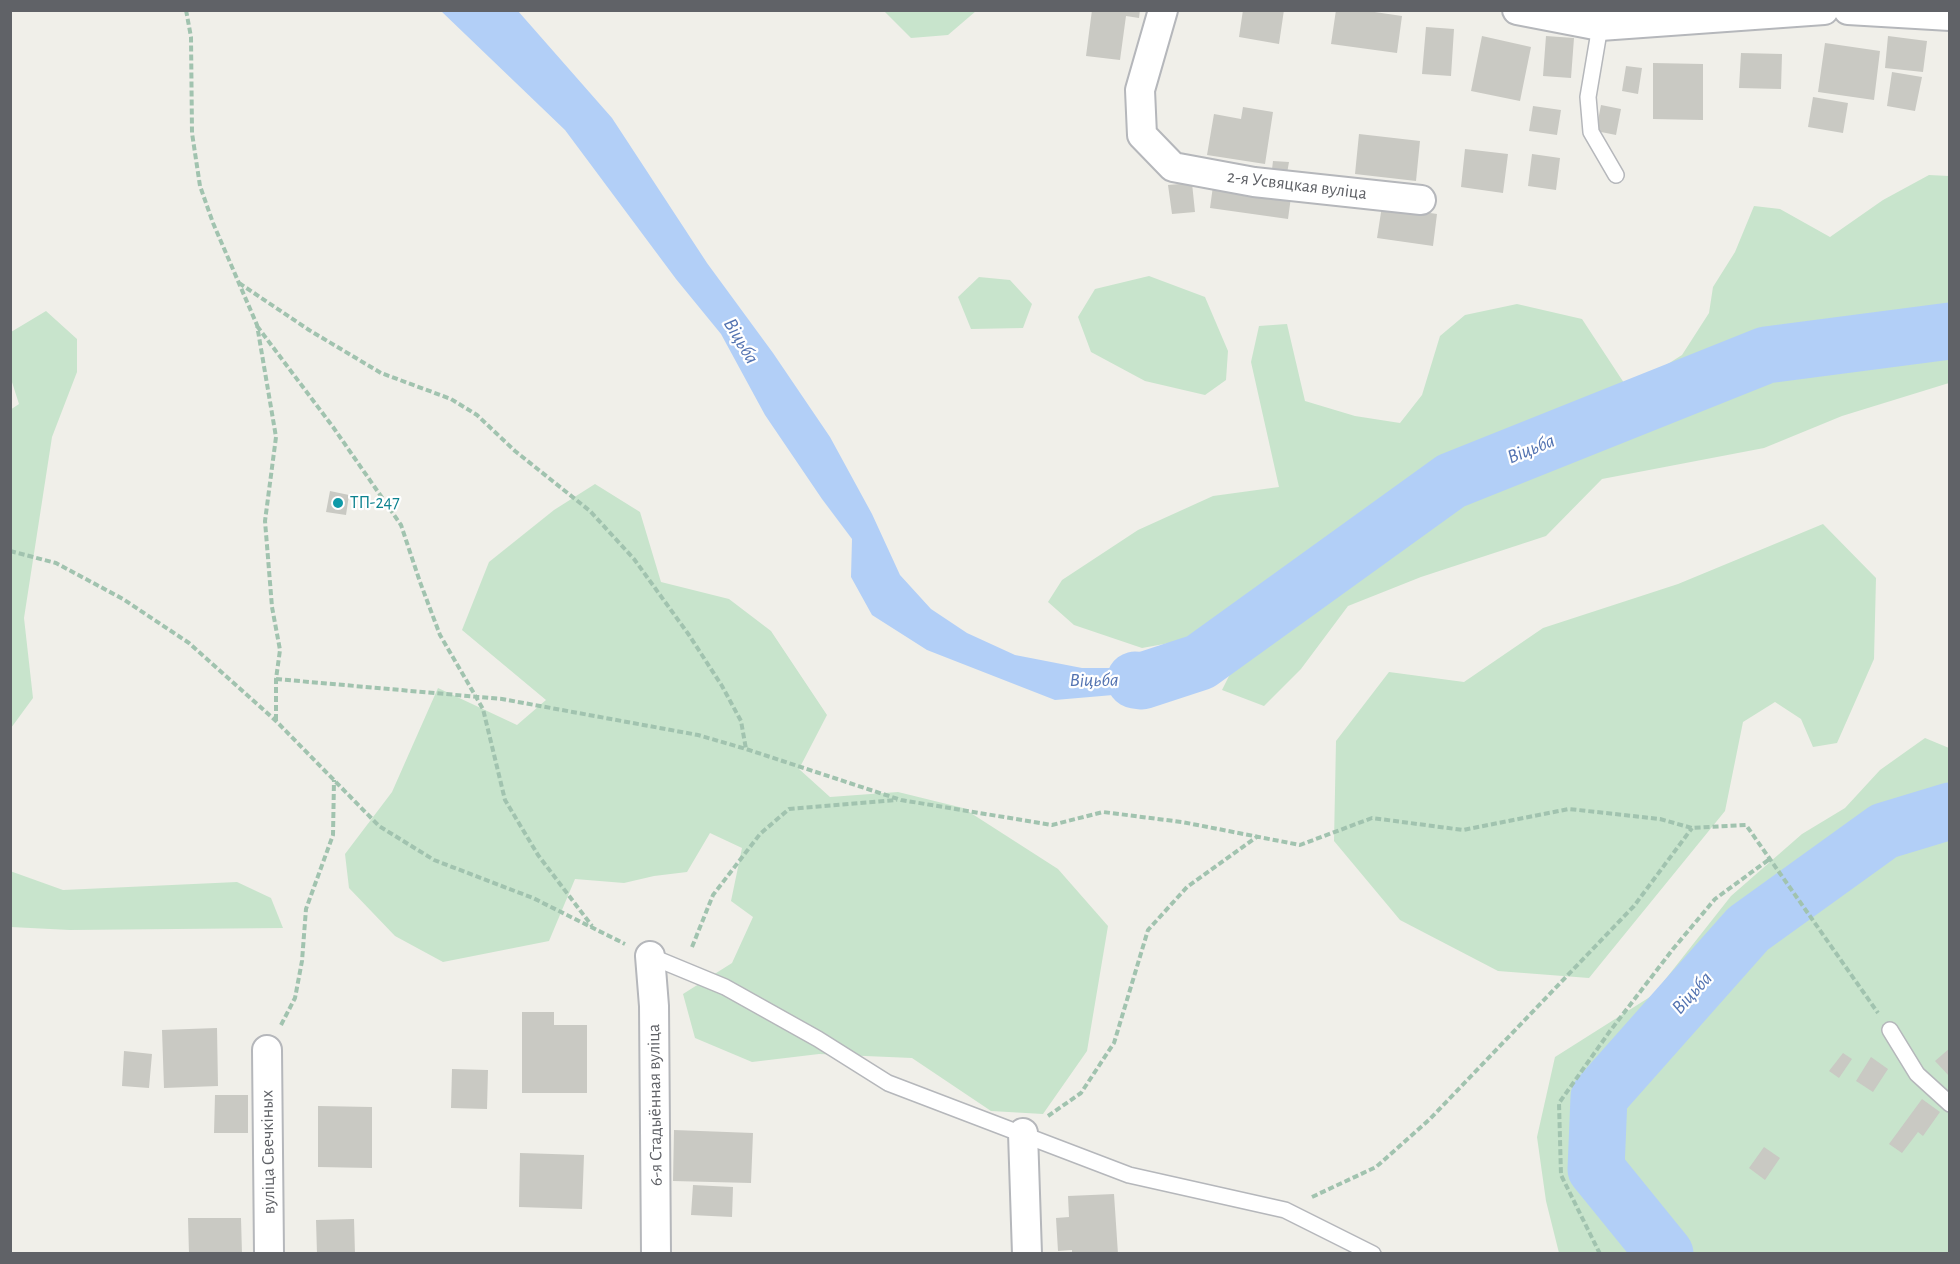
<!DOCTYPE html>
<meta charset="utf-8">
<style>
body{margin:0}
#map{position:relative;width:1960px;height:1264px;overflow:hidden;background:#f0efe9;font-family:"Alegreya Sans",sans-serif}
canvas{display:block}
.frame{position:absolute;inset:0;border:12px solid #606267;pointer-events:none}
</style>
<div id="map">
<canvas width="1960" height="1264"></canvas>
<div class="frame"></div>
</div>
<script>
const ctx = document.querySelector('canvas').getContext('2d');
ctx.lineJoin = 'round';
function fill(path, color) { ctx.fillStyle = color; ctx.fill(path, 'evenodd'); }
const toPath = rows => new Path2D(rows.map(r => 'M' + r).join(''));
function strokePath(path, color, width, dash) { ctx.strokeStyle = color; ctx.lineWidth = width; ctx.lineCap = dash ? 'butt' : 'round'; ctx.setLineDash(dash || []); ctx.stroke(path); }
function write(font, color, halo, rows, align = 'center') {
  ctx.font = font + ' "Alegreya Sans",sans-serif'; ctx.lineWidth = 4.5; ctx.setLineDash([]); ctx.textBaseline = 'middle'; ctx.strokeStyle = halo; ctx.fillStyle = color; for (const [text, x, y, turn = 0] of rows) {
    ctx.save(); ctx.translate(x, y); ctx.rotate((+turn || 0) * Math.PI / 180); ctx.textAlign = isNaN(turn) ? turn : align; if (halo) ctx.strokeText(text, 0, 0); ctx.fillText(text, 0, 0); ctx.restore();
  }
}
fill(toPath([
 [884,11,976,11,948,35,911,38],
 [1929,175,1949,176,1949,383,1842,416,1764,448,1602,479,1546,536,1421,577,1348,606,1301,669,1264,706,1222,690,1232,670,1231,651,1203,637,1142,648,1074,625,1048,602,1062,580,1138,530,1213,496,1279,487,1251,362,1259,326,1287,324,1305,401,1355,416,1400,423,1422,395,1440,336,1465,315,1517,304,1582,319,1628,389,1682,355,1709,313,1713,287,1735,252,1754,206,1780,209,1830,237,1883,200],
 [1149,276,1205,297,1228,351,1226,380,1205,395,1145,381,1091,352,1078,317,1095,289],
 [979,277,1010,280,1032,304,1023,328,971,329,958,297],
 [46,311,77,339,77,372,52,437,24,618,33,698,11,728,10,410,19,404,11,379,11,332],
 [595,484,640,512,661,582,729,599,771,631,827,715,799,769,830,797,898,792,963,808,1058,869,1108,926,1087,1051,1043,1114,991,1111,912,1058,819,1054,752,1062,695,1038,683,994,732,963,753,917,731,901,742,848,710,833,687,872,654,876,624,883,575,879,549,941,443,962,395,936,349,888,345,854,392,792,438,688,517,725,546,700,462,630,489,562,554,510],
 [1823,524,1876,578,1874,659,1837,743,1813,747,1801,719,1775,702,1743,722,1725,811,1589,978,1498,971,1400,920,1334,841,1336,741,1389,672,1464,682,1543,628,1678,584],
 [1925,738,1949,748,1949,1253,1559,1253,1546,1201,1537,1137,1555,1057,1653,995,1731,896,1802,834,1845,808,1880,770],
 [10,871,63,890,237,882,271,898,283,928,70,930,11,927]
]), '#c8e4cc');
fill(toPath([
 [441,11,518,11,612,118,707,263,773,353,830,437,872,514,900,575,931,609,967,633,1015,655,1082,668,1130,668,1166,654,1204,650,1220,667,1148,692,1055,700,927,650,872,615,851,577,852,539,822,499,765,415,721,334,676,279,565,130]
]), '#b2cff7');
strokePath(toPath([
 [1135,680,1142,681,1200,662,1451,481,1766,355,1950,331],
 [1665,1254,1596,1169,1599,1097,1748,929,1884,831,1950,811]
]), '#b2cff7', 57);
fill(toPath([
 [1092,10,1140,10,1139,18,1126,16,1120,60,1086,56],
 [1243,10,1284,10,1279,44,1239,37],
 [1336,10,1361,10,1402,16,1397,53,1331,44],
 [1426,27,1454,29,1451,76,1422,74],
 [1482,36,1531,47,1520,101,1471,91],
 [1546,36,1574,38,1571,78,1543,76],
 [1888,36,1927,41,1923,72,1885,68],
 [1825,43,1880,51,1874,100,1818,92],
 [1741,53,1782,54,1781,89,1739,88],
 [1653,63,1703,64,1703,120,1653,119],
 [1626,66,1642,68,1638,94,1622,91],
 [1892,72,1922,77,1915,111,1887,106],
 [1813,97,1848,103,1843,133,1808,127],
 [1601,105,1621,109,1616,135,1596,131],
 [1533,106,1561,110,1557,135,1529,131],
 [1243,107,1273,112,1265,164,1207,155,1214,114,1241,119],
 [1359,134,1420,141,1416,181,1355,174],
 [1465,149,1508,154,1503,193,1461,187],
 [1532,154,1560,158,1556,190,1528,186],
 [1273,161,1289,162,1286,179,1271,178],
 [1192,183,1195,212,1172,214,1168,185],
 [1213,186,1291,197,1288,219,1210,208],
 [1382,206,1437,214,1433,246,1377,238],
 [330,491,349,495,346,515,326,512],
 [522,1012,554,1012,554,1025,587,1025,587,1093,522,1093],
 [217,1028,218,1086,164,1088,162,1030],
 [1950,1048,1950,1077,1935,1061],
 [124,1051,152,1054,149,1088,122,1086],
 [1843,1053,1852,1059,1839,1078,1829,1071],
 [1871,1057,1888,1069,1873,1092,1856,1081],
 [452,1069,488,1070,487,1109,451,1108],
 [215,1095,248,1095,248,1133,214,1133],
 [1922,1099,1940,1112,1923,1136,1918,1132,1902,1153,1889,1144],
 [318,1106,372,1107,372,1168,318,1167],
 [674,1130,753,1133,751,1183,673,1181],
 [1764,1147,1780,1158,1765,1180,1749,1168],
 [520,1153,584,1155,582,1209,519,1207],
 [693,1185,733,1187,732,1217,691,1215],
 [1114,1194,1118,1254,1072,1254,1072,1250,1058,1251,1056,1218,1069,1217,1068,1196],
 [188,1218,241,1218,242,1254,189,1254],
 [354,1219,355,1254,317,1254,316,1220]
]), '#c9c9c3');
const service = toPath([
 [1600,26,1588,97,1591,132,1616,175],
 [650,956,725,987,818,1039,888,1083,1129,1175,1285,1210,1373,1254],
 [1890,1030,1917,1074,1950,1104]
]);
const minor = toPath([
 [1163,10,1140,90,1142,135,1173,167,1254,182,1421,200],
 [1517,10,1600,26,1824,10],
 [1848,10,1950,16],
 [650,956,654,1006,656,1254],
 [267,1050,269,1254],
 [1023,1133,1027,1254]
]);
strokePath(service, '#b5b7bb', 18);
strokePath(minor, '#b5b7bb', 32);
strokePath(toPath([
 [186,10,191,37,192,133,200,186,213,223,257,325,276,437,265,521,272,607,280,650,276,679,276,720],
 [239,283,309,330,381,373,451,399,477,415,515,451,590,511,634,559,689,635,722,686,741,721,746,749],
 [257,326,333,427,401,525,420,582,440,635,483,709,505,800,538,855,592,926],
 [10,551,56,563,123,599,189,643,276,721,379,826,434,860,533,898,625,944],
 [276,679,502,699,698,735,746,749,901,800,1052,825,1103,812,1182,822,1300,845,1372,818,1463,830,1569,809,1660,819,1692,828,1746,825,1878,1013],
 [692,947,713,895,760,834,789,809,897,800],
 [281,1025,295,998,302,961,306,909,333,835,334,780],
 [1048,1116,1081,1093,1114,1043,1148,930,1187,887,1258,836],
 [1312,1197,1376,1167,1430,1119,1634,906,1692,828],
 [1600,1254,1561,1175,1559,1103,1610,1031,1673,949,1715,899,1771,858]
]), '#a1c3af', 4, [6, 3]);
strokePath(service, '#fff', 15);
strokePath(minor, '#fff', 28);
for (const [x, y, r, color] of [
 [338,503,6,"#0f9aa8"]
]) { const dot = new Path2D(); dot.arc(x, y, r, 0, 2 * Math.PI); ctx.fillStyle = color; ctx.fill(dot); strokePath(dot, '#fff', 2); }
write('18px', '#606267', '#fff', [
 ["2-я Усвяцкая вуліца",1297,185,7],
 ["6-я Стадыённая вуліца",655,1105,-91],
 ["вуліца Свечкіных",268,1152,-91]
]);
write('18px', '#0d838f', '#fff', [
 ["ТП-247",350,503]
], 'left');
write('italic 20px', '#5373b1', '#fff', [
 ["Віцьба",741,341,59],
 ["Віцьба",1531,449,-22],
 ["Віцьба",1094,680],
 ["Віцьба",1692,993,-48]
]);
</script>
